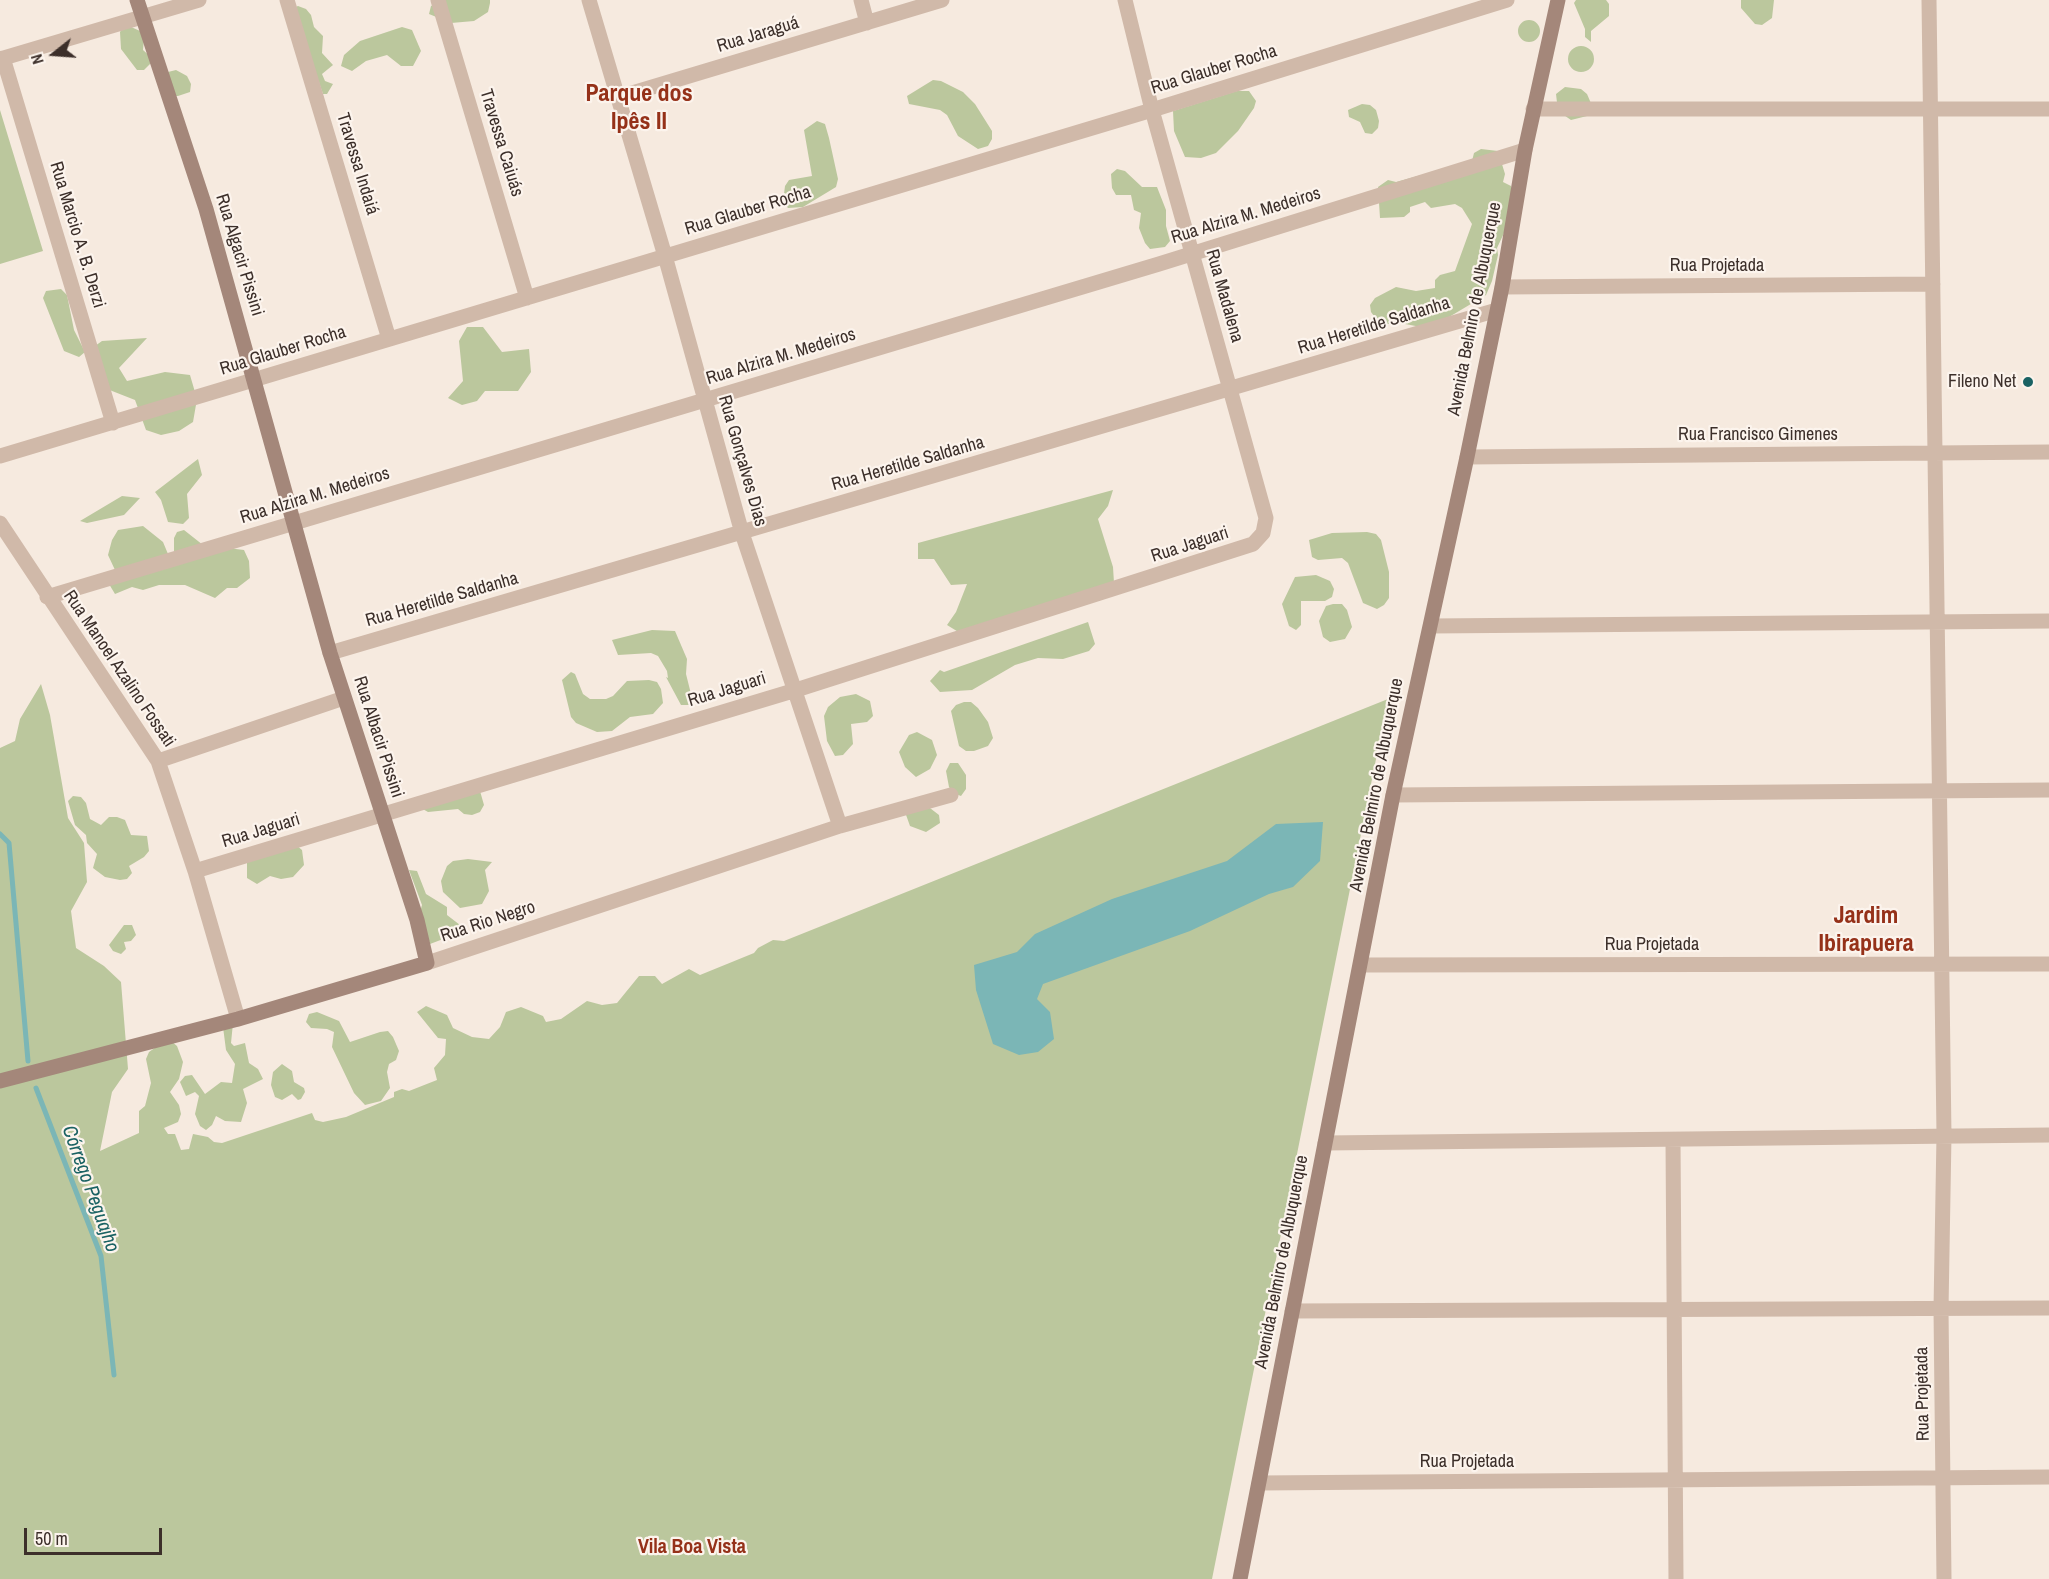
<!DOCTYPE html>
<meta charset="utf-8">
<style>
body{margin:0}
#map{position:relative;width:2049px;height:1579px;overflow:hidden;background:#f6eadf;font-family:"Archivo Narrow",sans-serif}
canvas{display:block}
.north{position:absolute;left:24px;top:24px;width:60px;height:60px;-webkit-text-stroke:4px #fcf4ed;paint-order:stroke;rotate:253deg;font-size:16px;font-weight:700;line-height:24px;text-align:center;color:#3c2f2a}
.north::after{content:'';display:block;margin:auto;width:21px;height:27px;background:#3c2f2a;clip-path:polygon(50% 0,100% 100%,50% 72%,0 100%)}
.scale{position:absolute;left:24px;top:1528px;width:138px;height:27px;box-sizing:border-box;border:3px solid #3c2f2a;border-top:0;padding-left:8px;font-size:18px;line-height:21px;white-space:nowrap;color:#3c2f2a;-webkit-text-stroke:4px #fcf4ed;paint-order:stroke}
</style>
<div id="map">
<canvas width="2049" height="1579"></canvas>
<div class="north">N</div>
<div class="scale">50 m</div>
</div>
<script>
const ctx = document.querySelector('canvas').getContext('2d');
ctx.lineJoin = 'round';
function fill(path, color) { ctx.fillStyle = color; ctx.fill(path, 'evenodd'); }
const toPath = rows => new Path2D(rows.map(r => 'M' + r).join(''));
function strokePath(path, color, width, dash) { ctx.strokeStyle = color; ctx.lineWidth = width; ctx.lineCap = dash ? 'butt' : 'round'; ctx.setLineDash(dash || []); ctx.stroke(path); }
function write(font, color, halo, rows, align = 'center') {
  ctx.font = font + ' "Archivo Narrow",sans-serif'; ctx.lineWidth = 4.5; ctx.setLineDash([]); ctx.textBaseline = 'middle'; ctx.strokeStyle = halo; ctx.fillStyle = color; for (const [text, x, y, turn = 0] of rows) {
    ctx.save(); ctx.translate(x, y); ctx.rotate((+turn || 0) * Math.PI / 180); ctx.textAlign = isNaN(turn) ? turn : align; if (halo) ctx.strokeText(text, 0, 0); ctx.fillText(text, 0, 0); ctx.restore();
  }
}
fill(toPath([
 [444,0,490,0,490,3,488,12,474,21,451,23,429,14,431,6],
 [1576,0,1606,0,1609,4,1609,16,1591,31,1591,42,1585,37,1585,29,1574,3],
 [1741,0,1774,0,1772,18,1762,25,1755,24,1741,8],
 [298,6,306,9,311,15,314,27,323,36,322,53,333,65,322,74,325,81,333,84,327,94,323,94,293,8],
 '1518 31a11 11 0 1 1 22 0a11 11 0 1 1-22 0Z',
 [129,26,140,31,144,39,143,50,152,58,152,62,144,70,137,70,121,49,120,32,122,29],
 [402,27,412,30,421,51,413,66,401,66,387,55,366,61,352,71,341,66,344,55,360,41],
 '1568 59a13 13 0 1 1 26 0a13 13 0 1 1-26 0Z',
 [176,70,187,76,191,84,190,92,178,96,175,96,168,72],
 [933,80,941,81,963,92,975,104,992,131,992,139,988,146,978,149,958,136,947,115,940,110,909,104,907,96],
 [1565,87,1581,89,1587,94,1593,108,1591,115,1571,120,1558,111,1556,94],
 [1237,91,1249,91,1256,101,1254,108,1238,131,1216,153,1201,158,1185,157,1174,131,1173,111],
 [1362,104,1370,105,1376,110,1379,121,1378,128,1372,134,1365,133,1360,122,1349,117,1348,110],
 [0,110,43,251,0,264],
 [817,121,825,124,829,138,838,179,836,187,803,207,788,208,783,202,785,186,789,180,812,176,804,130],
 [1481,149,1498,151,1505,174,1503,182,1511,186,1512,193,1504,233,1497,248,1498,255,1492,281,1486,295,1444,320,1421,327,1405,324,1380,324,1371,312,1370,305,1375,298,1396,287,1416,291,1435,288,1435,280,1440,275,1455,271,1472,224,1462,208,1455,204,1431,208,1425,202,1410,207,1410,212,1404,217,1380,218,1378,187,1388,180,1396,182,1472,161,1474,153],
 [1117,169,1125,171,1142,187,1157,187,1166,210,1166,226,1170,241,1165,247,1150,249,1145,243,1139,228,1141,213,1134,210,1131,195,1116,195,1112,188,1111,174],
 [61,289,67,295,74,330,85,352,79,357,64,351,43,298,46,291],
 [467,327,483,327,502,352,529,349,531,372,518,391,485,391,477,401,462,405,448,398,463,381,459,341],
 [147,338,119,368,127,381,165,372,190,375,197,399,193,422,179,431,161,435,146,430,135,400,107,389,95,346,102,341],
 [198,459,202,475,187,494,189,518,183,524,168,522,161,500,155,492],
 [1113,490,1108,506,1098,519,1113,567,1114,583,960,633,947,625,956,612,967,584,951,585,934,559,918,559,918,543],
 [122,496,140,498,124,515,87,523,80,521],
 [143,526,163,542,168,554,174,554,174,538,177,532,184,530,203,545,244,550,249,561,250,578,237,588,227,588,215,598,185,585,159,585,143,590,132,587,115,594,109,584,115,570,108,555,112,540,118,530],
 [1367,532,1376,534,1381,540,1389,572,1389,598,1384,605,1377,609,1363,603,1348,563,1342,558,1318,560,1312,557,1309,540,1332,533],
 [1316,575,1330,581,1334,589,1332,597,1325,601,1301,601,1301,625,1296,630,1289,626,1282,604,1295,577],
 [1333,604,1342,604,1347,610,1352,627,1345,639,1330,642,1323,637,1319,621,1326,606],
 [1088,622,1095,644,1089,651,1063,659,1038,658,1015,665,972,690,940,692,930,681,940,670,944,672],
 [652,630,675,631,687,659,686,674,692,698,689,705,681,705,666,677,668,678,667,671,658,656,651,653,618,655,612,640],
 [571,672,575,674,583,694,590,699,606,699,613,696,627,681,649,680,657,682,661,689,663,703,653,714,630,717,612,731,597,732,576,723,571,717,562,680],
 [41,684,50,715,68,818,84,843,87,882,71,911,76,948,104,966,121,982,128,1069,112,1092,100,1151,139,1133,139,1111,145,1106,151,1083,146,1059,149,1052,163,1042,171,1041,177,1046,183,1062,179,1079,170,1092,179,1105,181,1114,178,1122,164,1128,168,1134,175,1134,181,1150,189,1149,193,1134,208,1137,214,1142,222,1143,312,1113,315,1120,323,1122,346,1117,394,1097,394,1092,402,1089,409,1091,437,1080,434,1068,445,1055,446,1039,438,1038,417,1012,426,1006,447,1015,453,1028,472,1037,489,1039,500,1027,506,1012,521,1007,543,1016,546,1022,561,1019,587,1001,602,1005,617,1003,639,976,655,976,662,984,689,969,700,975,754,953,758,948,773,940,784,941,1388,699,1212,1579,0,1579,0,748,15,741,20,719],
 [856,694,870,701,873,716,867,722,851,724,853,744,843,755,835,756,827,741,824,716,828,707,840,697],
 [964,702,971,702,978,708,988,722,993,738,988,746,974,751,966,751,959,746,951,711,956,705],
 [917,732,932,740,937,755,930,769,916,777,905,767,899,752,909,735],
 [950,763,958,763,966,775,966,789,961,796,953,793,949,787,946,771],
 [480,791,484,805,480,812,472,815,464,814,458,809,428,812,421,808],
 [73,796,81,797,86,803,90,819,101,825,109,817,117,817,125,820,131,835,147,836,149,851,144,857,129,866,132,873,127,879,120,880,105,877,93,868,97,854,87,843,86,835,75,825,68,801],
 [926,805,939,815,940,823,926,832,910,826,905,812],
 [296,845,302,850,304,865,293,877,281,879,270,876,257,884,247,878,247,862],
 [468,859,492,862,485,870,489,891,482,904,460,908,443,892,441,881,447,866,453,861],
 [409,870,417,871,426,894,447,907,447,915,460,925,459,933,430,944,420,912,422,905],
 [124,925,132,925,136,935,131,941,124,942,126,949,121,954,113,951,109,945],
 [317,1012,339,1021,350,1042,380,1032,388,1031,393,1037,399,1051,396,1060,389,1064,387,1072,390,1088,381,1101,365,1105,354,1093,332,1047,334,1032,327,1029,311,1028,306,1022,309,1014],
 [233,1023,231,1043,234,1046,245,1043,249,1063,258,1069,263,1079,243,1089,247,1103,241,1122,225,1121,216,1116,212,1125,206,1130,200,1126,195,1114,199,1096,195,1092,186,1096,180,1082,185,1076,192,1075,205,1094,221,1082,232,1083,235,1064,226,1050,223,1027],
 [282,1064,292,1071,294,1082,304,1088,305,1092,301,1099,298,1100,292,1094,282,1100,275,1097,271,1085,273,1072]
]), '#bbc79d');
fill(toPath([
 [1323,822,1320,861,1293,887,1269,894,1190,931,1043,984,1037,999,1050,1012,1054,1039,1038,1052,1019,1055,993,1044,976,990,974,965,1017,952,1035,934,1112,899,1227,861,1276,824]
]), '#7bb6b6');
strokePath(toPath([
 [0,834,9,843,28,1061],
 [36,1088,101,1256,114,1375]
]), '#7bb6b6', 5);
strokePath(toPath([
 [287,0,389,339],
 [438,0,527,298],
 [589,0,665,256,742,533,840,826],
 [861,0,867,23],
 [1929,0,1944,1135,1941,1309,1944,1579],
 [3,58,113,423],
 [0,59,199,0],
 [619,97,942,0],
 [1533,109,2049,109],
 [1502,287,1933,284],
 [0,456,1152,110,1507,0],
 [1467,457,2049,452],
 [0,523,158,761,195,871,238,1019],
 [47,597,1159,264,1525,150],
 [1431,626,2049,621],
 [330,653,1497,310],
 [158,761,344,698],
 [1393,795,2049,790],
 [195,871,796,690,1253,544,1263,533,1266,518,1152,110,1125,0],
 [427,963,840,826,951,795],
 [1361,965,2049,964],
 [1673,1140,1676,1579],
 [1325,1143,2049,1135],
 [1292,1311,2049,1308],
 [1259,1483,2049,1477]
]), '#d0b9a9', 15);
strokePath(toPath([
 [0,1081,238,1019,427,963,417,920,330,653,206,209,137,0],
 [1240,1579,1393,795,1467,457,1502,287,1525,150,1558,0]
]), '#a4877a', 15);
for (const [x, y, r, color] of [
 [2028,382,6,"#1a6263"]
]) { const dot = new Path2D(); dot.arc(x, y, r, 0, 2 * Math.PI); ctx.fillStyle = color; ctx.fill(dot); strokePath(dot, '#fcf4ed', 2); }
write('18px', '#3c2f2a', '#fcf4ed', [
 ["Rua Jaraguá",758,35,-17],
 ["Rua Glauber Rocha",1214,70,-17],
 ["Travessa Caiuás",501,143,73],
 ["Travessa Indaiá",357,164,73],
 ["Rua Glauber Rocha",748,211,-17],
 ["Rua Alzira M. Medeiros",1246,216,-17],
 ["Rua Marcio A. B. Derzi",77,235,73],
 ["Rua Algacir Pissini",239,255,73],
 ["Rua Projetada",1717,266],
 ["Rua Madalena",1224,296,74],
 ["Avenida Belmiro de Albuquerque",1475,309,-79],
 ["Rua Heretilde Saldanha",1374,326,-17],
 ["Rua Glauber Rocha",283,351,-17],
 ["Rua Alzira M. Medeiros",781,357,-17],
 ["Rua Francisco Gimenes",1758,435],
 ["Rua Gonçalves Dias",742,461,74],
 ["Rua Heretilde Saldanha",908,464,-16],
 ["Rua Alzira M. Medeiros",315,496,-17],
 ["Rua Jaguari",1190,545,-18],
 ["Rua Heretilde Saldanha",442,600,-16],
 ["Rua Manoel Azalino Fossati",119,669,56],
 ["Rua Jaguari",727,690,-17],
 ["Rua Albacir Pissini",378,737,72],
 ["Avenida Belmiro de Albuquerque",1377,785,-79],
 ["Rua Jaguari",261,831,-17],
 ["Rua Rio Negro",488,922,-18],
 ["Rua Projetada",1652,945],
 ["Avenida Belmiro de Albuquerque",1282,1262,-79],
 ["Rua Projetada",1923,1394,-91],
 ["Rua Projetada",1467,1462]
]);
write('18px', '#3c2f2a', '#fcf4ed', [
 ["Fileno Net",2016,382]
], 'right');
write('italic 20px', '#1a6263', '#fcf4ed', [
 ["Córrego Peguajho",90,1189,70]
]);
write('bold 20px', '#953119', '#fcf4ed', [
 ["Vila Boa Vista",692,1548]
]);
write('bold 24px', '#953119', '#fcf4ed', [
 ["Parque dos",639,95],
 ["Ipês II",639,123],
 ["Jardim",1866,917],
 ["Ibirapuera",1866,945]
]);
</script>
